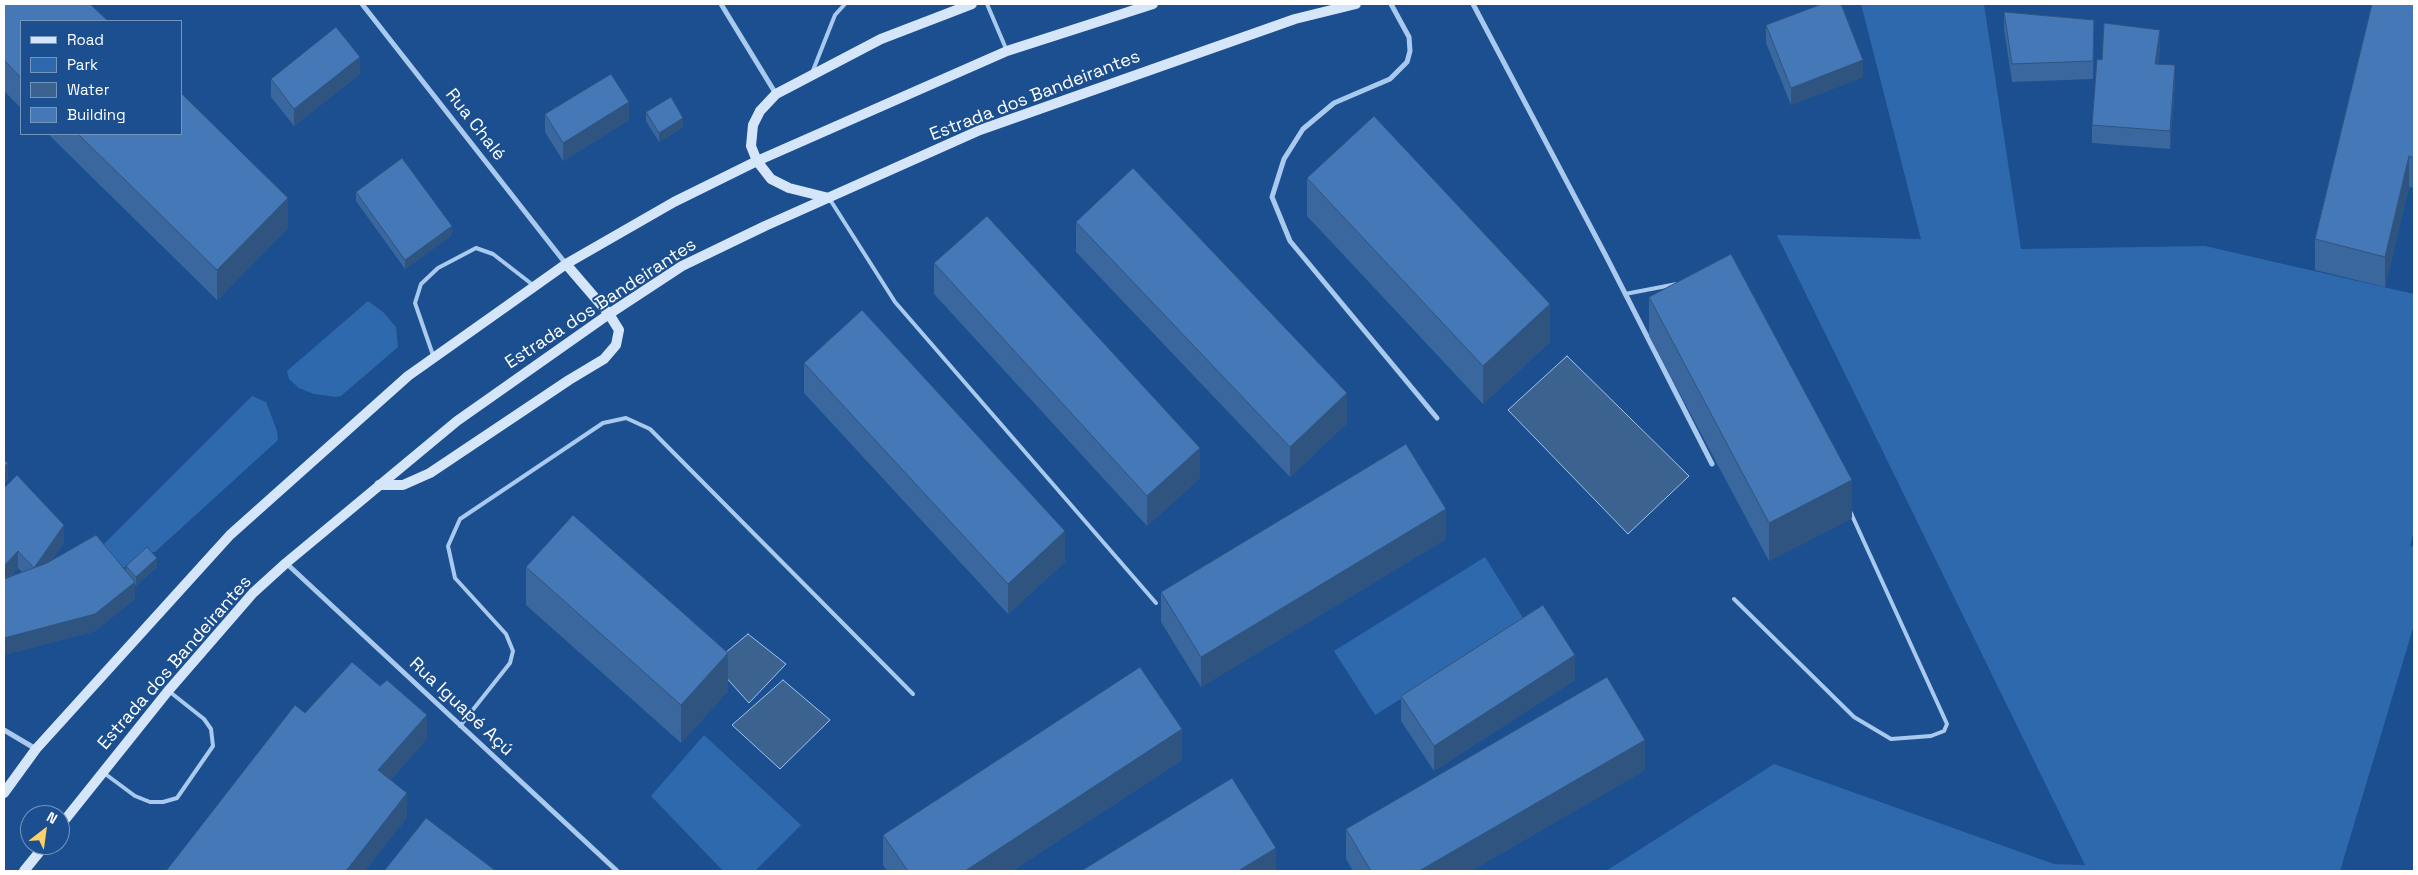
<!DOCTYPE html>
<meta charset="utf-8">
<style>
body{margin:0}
#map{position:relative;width:2418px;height:875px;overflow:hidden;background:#1b4f8f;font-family:"Space Grotesk",sans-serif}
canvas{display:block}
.frame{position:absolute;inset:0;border:5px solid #fff;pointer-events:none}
.legend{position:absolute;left:20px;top:20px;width:162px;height:115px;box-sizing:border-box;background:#1b4f8f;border:1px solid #7695bc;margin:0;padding:6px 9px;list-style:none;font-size:15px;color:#fff}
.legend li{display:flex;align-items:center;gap:10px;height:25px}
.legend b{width:25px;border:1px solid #7695bc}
.north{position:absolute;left:20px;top:805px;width:50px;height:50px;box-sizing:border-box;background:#1b4f8f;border:1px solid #7695bc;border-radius:50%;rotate:30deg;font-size:14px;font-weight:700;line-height:20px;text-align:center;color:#fff}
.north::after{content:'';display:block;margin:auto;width:18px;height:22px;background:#ffd166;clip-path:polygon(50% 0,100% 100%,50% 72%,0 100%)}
</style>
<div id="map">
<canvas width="2418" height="875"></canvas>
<div class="frame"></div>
<ul class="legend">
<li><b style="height:6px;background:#d6e6fa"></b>Road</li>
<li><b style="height:14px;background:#2e69ad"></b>Park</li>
<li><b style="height:14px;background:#3c6290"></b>Water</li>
<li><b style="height:14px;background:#4478b7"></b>Building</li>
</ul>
<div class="north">N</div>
</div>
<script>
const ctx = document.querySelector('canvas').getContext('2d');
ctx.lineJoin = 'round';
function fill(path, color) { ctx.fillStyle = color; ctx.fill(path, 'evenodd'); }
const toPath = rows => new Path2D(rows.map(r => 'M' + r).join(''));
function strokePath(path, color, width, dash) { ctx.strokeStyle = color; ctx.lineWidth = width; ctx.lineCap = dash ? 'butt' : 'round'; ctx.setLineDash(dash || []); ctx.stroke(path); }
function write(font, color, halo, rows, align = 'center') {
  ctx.font = font + ' "Space Grotesk",sans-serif'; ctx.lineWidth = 4; ctx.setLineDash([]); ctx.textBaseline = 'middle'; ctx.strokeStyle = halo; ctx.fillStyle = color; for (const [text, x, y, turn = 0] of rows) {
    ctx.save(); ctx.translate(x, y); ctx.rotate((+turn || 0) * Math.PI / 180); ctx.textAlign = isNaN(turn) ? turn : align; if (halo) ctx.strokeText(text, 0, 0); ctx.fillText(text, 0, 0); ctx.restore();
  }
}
fill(toPath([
 [1861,4,1984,4,2021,249,2205,246,2414,294,2414,531,2410,546,2414,547,2414,625,2340,871,1606,871,1774,764,2054,864,2085,865,1777,235,1921,239],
 [368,301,383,312,396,327,398,347,341,396,336,397,314,394,299,388,289,379,287,371],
 [252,396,266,402,277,431,278,440,155,552,143,552,115,575,96,552],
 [1485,557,1525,621,1375,715,1334,651],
 [704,735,801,825,755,871,723,871,651,796]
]), '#2e69ad');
const water = toPath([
 [1567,356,1689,476,1628,534,1508,410,1567,356],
 [748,634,786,664,749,703,713,663,748,634],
 [783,680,830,720,780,769,732,725,783,680]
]);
fill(water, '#3c6290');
strokePath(water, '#9cc4f0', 1);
strokePath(toPath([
 [987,4,1007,51],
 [812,73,835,15,845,4],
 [829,198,895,302,1156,603],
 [1625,294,1677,284],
 [434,358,415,303,421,284,438,268,476,248,493,254,533,285],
 [1734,599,1854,717,1891,739,1931,736,1944,731,1947,724,1850,511],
 [460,726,510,663,513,651,506,634,455,578,448,546,460,519,603,423,626,418,650,429,913,694],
 [104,773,135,796,150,802,163,802,177,798,213,746,211,729,204,719,170,692]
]), '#a9c9ee', 4);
strokePath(toPath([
 [362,4,566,264],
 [721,4,776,94],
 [1391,4,1409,37,1410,51,1407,62,1390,79,1334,103,1303,129,1284,159,1272,197,1290,241,1437,418],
 [1473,4,1606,256,1712,464],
 [286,563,617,871],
 [4,730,36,749]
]), '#a9c9ee', 5);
strokePath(toPath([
 [829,198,789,188,771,179,757,161,751,146,753,125,760,111,776,94,881,39,972,4],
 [379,485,403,485,430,473,569,380,604,359,616,345,619,330,609,314,566,264],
 [4,793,36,749,230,535,408,376,535,286,566,264,674,202,757,161,1007,51,1153,4],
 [60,826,168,691,253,593,286,563,457,421,609,314,682,266,765,226,980,130,1295,19,1356,4],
 [24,871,45,845]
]), '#d6e6fa', 10);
fill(toPath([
 [4,4,21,21,21,108,4,91],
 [2414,4,2414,188,2409,187,2385,287,2315,270,2315,239],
 [2004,12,2094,20,2093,79,2012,82,2004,29],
 [1766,25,1863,77,1791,105,1766,43],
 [2160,48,2158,64,2175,83,2170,149,2092,143,2092,125],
 [360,74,294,126,271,97,271,79],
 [646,112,683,127,659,142,646,121],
 [545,114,629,120,563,161,545,132],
 [48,134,181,134,288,228,217,300],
 [1307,178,1550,342,1483,404,1307,216],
 [356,192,452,235,405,269,356,201],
 [1076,222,1347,423,1290,477,1076,252],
 [934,263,1200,478,1147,526,934,294],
 [1649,297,1852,518,1769,561,1649,336],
 [804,363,1065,562,1008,614,804,393],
 [4,488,64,543,51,561,126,571,126,566,157,567,136,586,135,584,135,599,95,631,4,655],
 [18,568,22,572,10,576],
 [1446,539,1201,687,1161,622,1161,592],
 [526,567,728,691,681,743,526,605],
 [1575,680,1434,771,1401,721,1401,696],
 [1182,760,1012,871,887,871,883,865,883,835],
 [1645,770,1471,871,1353,871,1346,859,1346,829]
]), '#3a679d');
fill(toPath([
 [2160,30,2160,48,2155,81,2155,64],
 [360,57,360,74,294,126,294,109],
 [1863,60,1863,77,1791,105,1791,88],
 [2175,65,2175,83,2170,149,2170,131],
 [629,102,629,120,563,161,563,143],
 [683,118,683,127,659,142,659,133],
 [2409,156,2409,187,2385,287,2385,257],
 [288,198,288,228,217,300,217,270],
 [452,226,452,235,405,269,405,260],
 [1550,304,1550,342,1483,404,1483,366],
 [1347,393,1347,423,1290,477,1290,447],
 [1200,448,1200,478,1147,526,1147,496],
 [8,463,8,480,4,485,4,467],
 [1852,480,1852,518,1769,561,1769,523],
 [1446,509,1446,539,1201,687,1201,657],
 [64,525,64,543,34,585,34,568],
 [1065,531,1065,562,1008,614,1008,584],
 [18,551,18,568,4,583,4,566],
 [157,558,157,567,136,586,136,577],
 [135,582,135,599,95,631,4,655,4,638],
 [728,653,728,691,681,743,681,705],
 [1575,655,1575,680,1434,771,1434,746],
 [427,715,427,739,378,795,378,770],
 [1182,729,1182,760,1012,871,965,871],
 [1645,740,1645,770,1471,871,1419,871],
 [407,793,407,818,365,871,346,871],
 [1276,848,1276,871,1238,871]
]), '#305480');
const building = toPath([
 [4,4,90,4,108,21,21,21,21,78,4,60,4,4],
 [1822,4,1841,4,1863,60,1791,88,1766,25,1822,4],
 [2372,4,2414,4,2414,158,2409,156,2385,257,2315,239,2372,4],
 [2004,12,2094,20,2093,61,2012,64,2004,12],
 [2104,23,2160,30,2155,64,2175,65,2170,131,2092,125,2097,59,2102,60,2104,23],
 [336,27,360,57,294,109,271,79,336,27],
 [611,74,629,102,563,143,545,114,611,74],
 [181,93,288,198,217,270,78,134,181,134,181,93],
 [671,97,683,118,659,133,646,112,671,97],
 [1374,116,1550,304,1483,366,1307,178,1374,116],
 [402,158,452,226,405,260,356,192,402,158],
 [1133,168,1347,393,1290,447,1076,222,1133,168],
 [987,216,1200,448,1147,496,934,263,987,216],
 [1731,254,1852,480,1769,523,1649,297,1731,254],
 [862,310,1065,531,1008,584,804,363,862,310],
 [1406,444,1446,509,1201,657,1161,592,1406,444],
 [4,460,8,463,4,467,4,460],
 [17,475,64,525,34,568,18,551,4,566,4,488,17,475],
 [573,515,728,653,681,705,526,567,573,515],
 [96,535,135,582,95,614,4,638,4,579,47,563,96,535],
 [147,547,157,558,136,577,126,566,147,547],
 [1543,605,1575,655,1434,746,1401,696,1543,605],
 [352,662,380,686,387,680,427,715,378,770,407,793,346,871,166,871,295,705,305,713,352,662],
 [1140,667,1182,729,965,871,908,871,883,835,1140,667],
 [1607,677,1645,740,1419,871,1371,871,1346,829,1607,677],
 [1232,778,1276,848,1238,871,1081,871,1232,778],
 [426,818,496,871,384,871,426,818]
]);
fill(building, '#4478b7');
strokePath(building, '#305480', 1);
write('18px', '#fff', '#1b4f8f', [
 ["Estrada dos Bandeirantes",1035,96,-21],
 ["Rua Chalé",475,125,52],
 ["Estrada dos Bandeirantes",601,304,-33],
 ["Estrada dos Bandeirantes",175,663,-49],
 ["Rua Iguapé Açú",461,707,43]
]);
</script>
